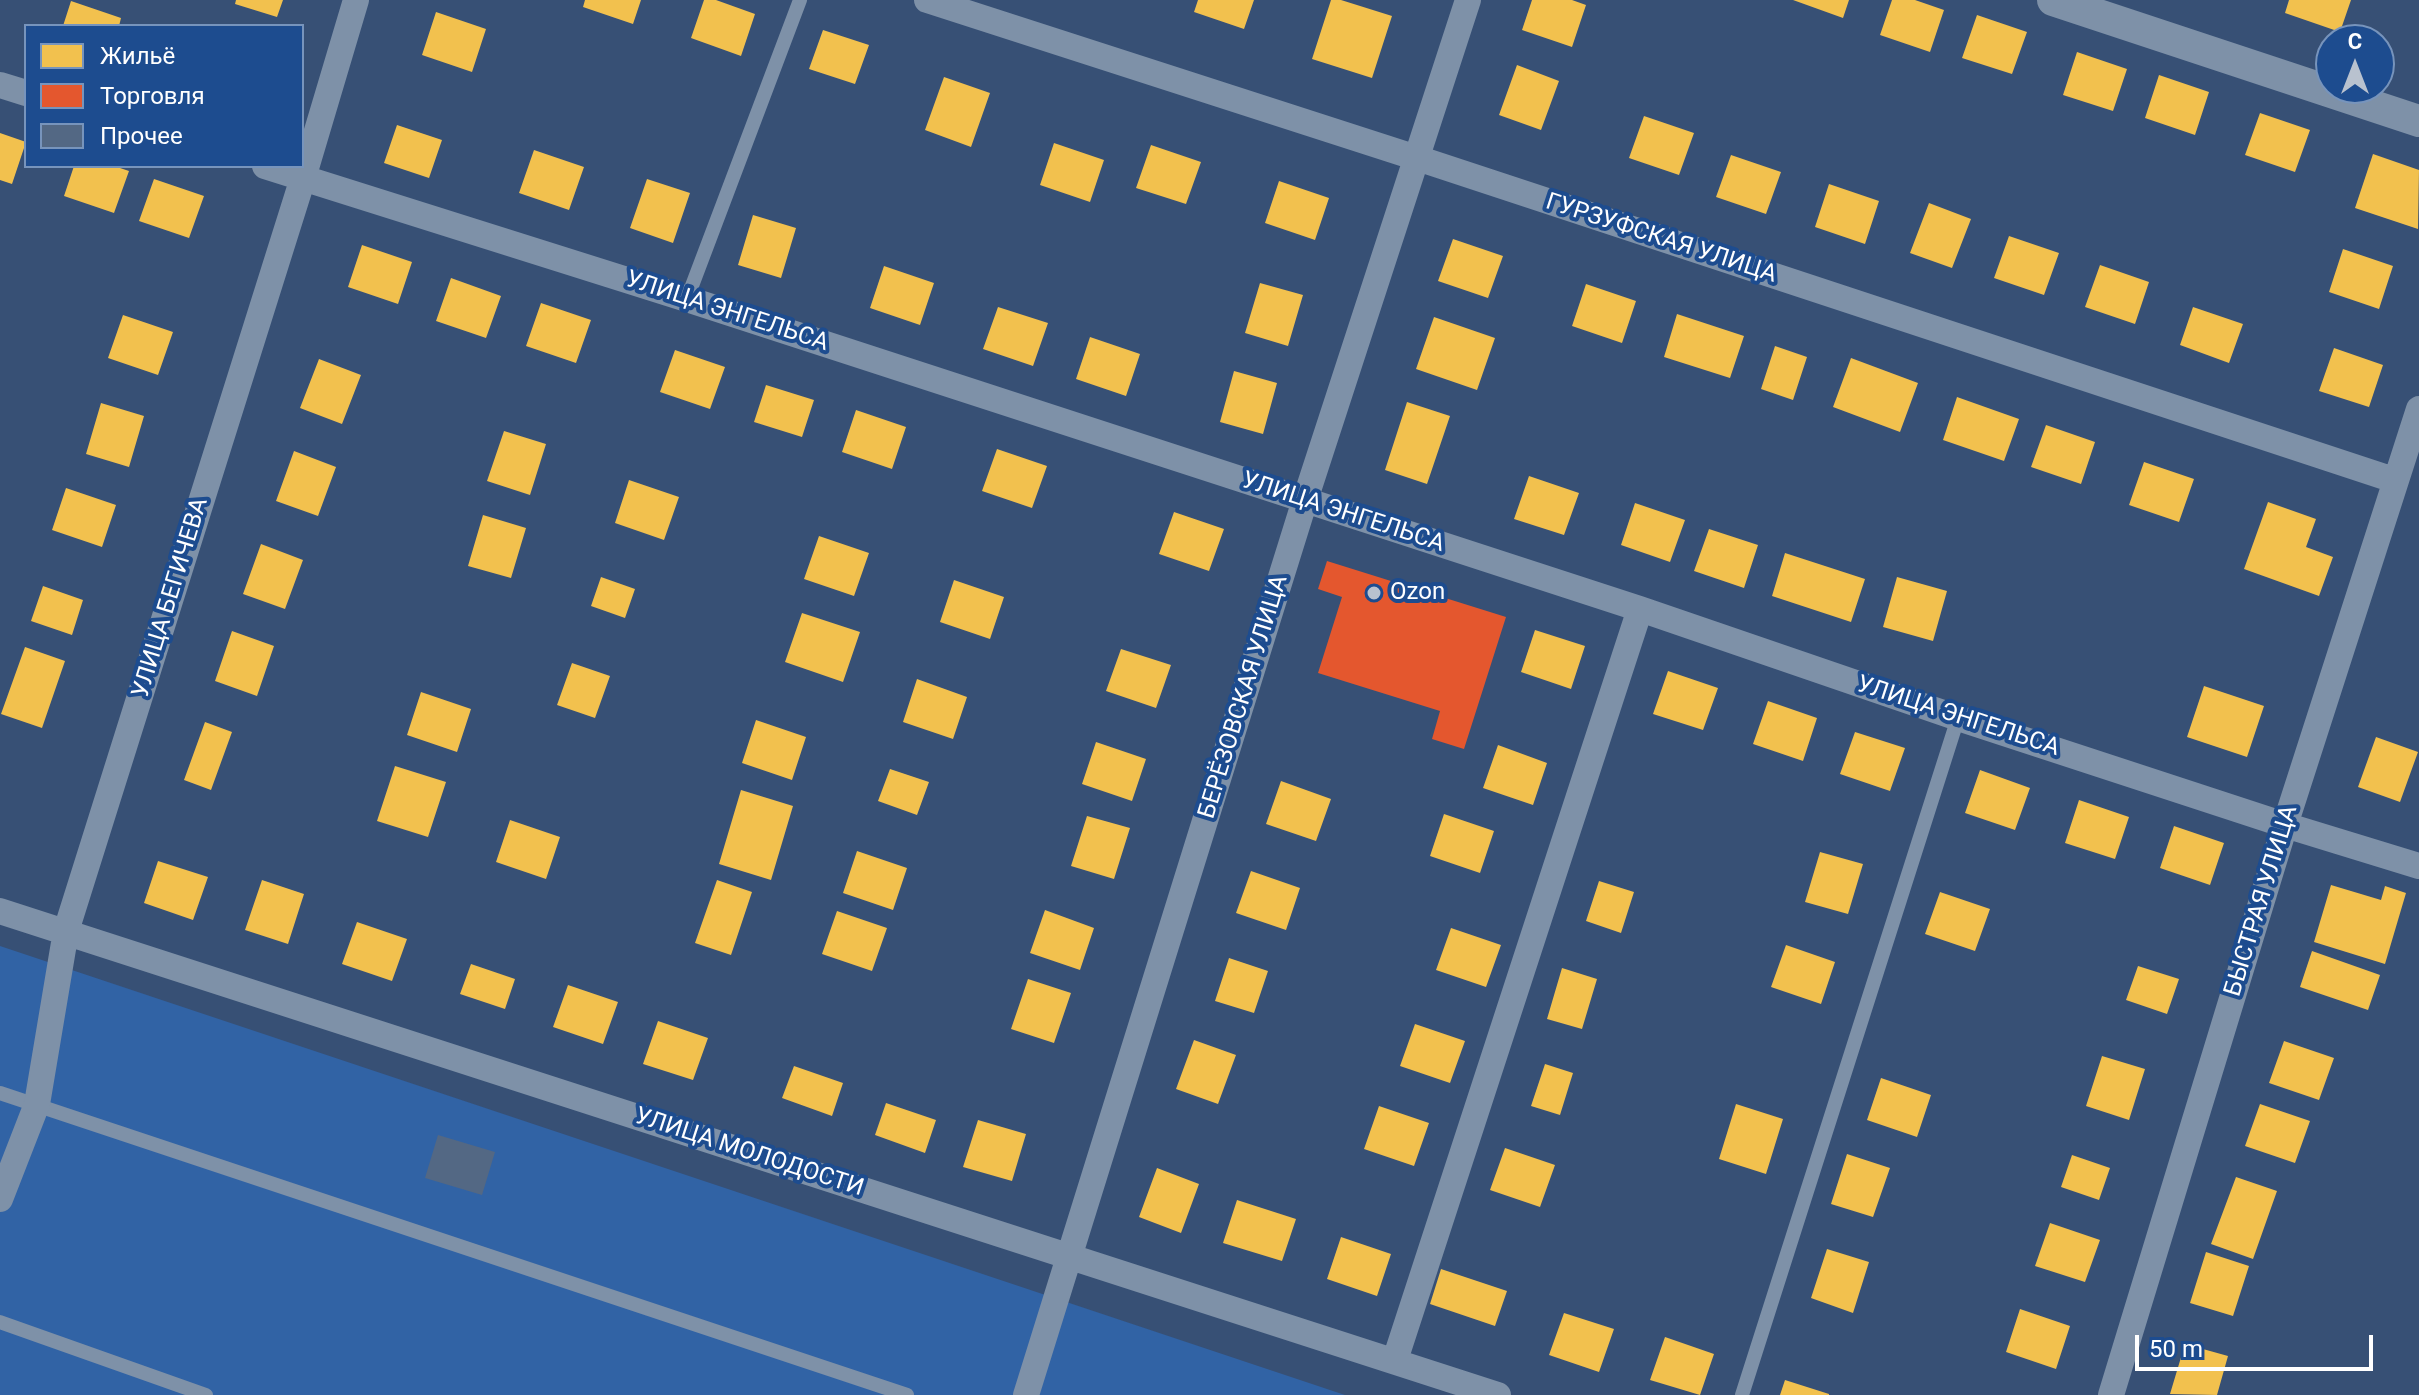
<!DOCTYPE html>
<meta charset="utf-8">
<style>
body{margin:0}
#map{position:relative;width:2419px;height:1395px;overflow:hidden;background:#375075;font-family:Roboto,sans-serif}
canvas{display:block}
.legend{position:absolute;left:24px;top:24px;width:280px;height:144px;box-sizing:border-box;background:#1d4c8f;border:2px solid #7794bc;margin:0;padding:10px 14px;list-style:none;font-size:24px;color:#fff}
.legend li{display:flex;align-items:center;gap:16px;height:40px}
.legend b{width:40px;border:2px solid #7794bc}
.north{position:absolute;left:2315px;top:24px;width:80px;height:80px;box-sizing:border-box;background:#1d4c8f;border:2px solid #7794bc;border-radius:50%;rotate:0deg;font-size:22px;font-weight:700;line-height:32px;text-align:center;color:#fff}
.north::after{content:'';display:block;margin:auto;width:28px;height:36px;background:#b9c2cf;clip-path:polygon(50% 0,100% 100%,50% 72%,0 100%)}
.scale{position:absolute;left:2135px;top:1335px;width:238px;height:36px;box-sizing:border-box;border:4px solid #fff;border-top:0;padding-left:10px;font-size:24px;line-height:28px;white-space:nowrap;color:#fff;-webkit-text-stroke:6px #1d4c8f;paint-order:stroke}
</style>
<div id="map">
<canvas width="2419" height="1395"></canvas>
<ul class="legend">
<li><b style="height:22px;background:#f2c14e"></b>Жильё</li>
<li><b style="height:22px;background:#e4572e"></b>Торговля</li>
<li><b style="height:22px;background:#536884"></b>Прочее</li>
</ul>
<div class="north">С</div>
<div class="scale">50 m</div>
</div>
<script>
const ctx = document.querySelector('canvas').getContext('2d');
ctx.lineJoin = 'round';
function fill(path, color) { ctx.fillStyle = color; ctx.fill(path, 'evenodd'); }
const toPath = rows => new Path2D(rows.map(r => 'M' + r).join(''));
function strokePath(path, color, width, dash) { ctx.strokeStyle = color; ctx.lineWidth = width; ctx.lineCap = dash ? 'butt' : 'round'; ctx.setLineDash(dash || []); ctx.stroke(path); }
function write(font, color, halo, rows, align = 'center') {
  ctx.font = font + ' Roboto,sans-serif'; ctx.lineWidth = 8; ctx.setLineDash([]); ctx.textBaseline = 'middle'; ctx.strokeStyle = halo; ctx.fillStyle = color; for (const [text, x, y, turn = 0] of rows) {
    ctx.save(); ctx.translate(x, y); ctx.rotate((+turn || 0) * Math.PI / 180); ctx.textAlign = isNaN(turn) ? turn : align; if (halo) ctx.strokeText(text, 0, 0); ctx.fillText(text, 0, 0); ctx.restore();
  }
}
fill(toPath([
 [0,946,1345,1395,0,1395]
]), '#3163a5');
fill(toPath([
 [236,0,283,0,277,17,235,4],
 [585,0,641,0,633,24,583,7],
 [704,0,716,0,755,14,741,56,691,38],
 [1198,0,1254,0,1244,29,1194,12],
 [1331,0,1341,0,1392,16,1372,78,1312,59],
 [1532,0,1572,0,1586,5,1572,47,1522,30],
 [1793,0,1849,0,1843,18],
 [1892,0,1915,0,1944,10,1930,52,1880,35],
 [2289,0,2351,0,2340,32,2285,13],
 [71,1,121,18,119,26,63,26],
 [436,12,486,29,472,72,422,55],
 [1977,15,2027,32,2012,74,1962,58],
 [823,30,869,45,855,84,809,69],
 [2077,52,2127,69,2113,111,2063,95],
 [1517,65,1559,81,1541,130,1499,115],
 [2159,75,2209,92,2195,135,2145,118],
 [944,77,990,93,971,147,925,130],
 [2260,113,2310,130,2295,172,2245,155],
 [1644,116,1694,133,1679,175,1629,158],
 [397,125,442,140,429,178,384,163],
 [0,133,26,142,12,184,0,180],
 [1054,143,1104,160,1090,202,1040,185],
 [1151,145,1201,162,1186,204,1136,188],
 [534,150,584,167,569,210,519,193],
 [2373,154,2419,170,2418,229,2355,208],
 [1731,155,1781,172,1766,214,1716,197],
 [74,166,114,166,129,171,114,213,64,196],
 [154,179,204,196,189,238,139,221],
 [647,179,690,193,673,243,630,228],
 [1279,181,1329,198,1315,240,1265,223],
 [1829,184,1879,201,1865,244,1815,227],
 [1929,203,1971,219,1952,268,1910,253],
 [753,215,796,228,781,278,738,265],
 [2009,236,2059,253,2044,295,1994,278],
 [1453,239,1503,256,1488,298,1438,281],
 [362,245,412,262,398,304,348,287],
 [2343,249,2393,266,2379,309,2329,292],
 [2100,265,2149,282,2135,324,2085,307],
 [884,266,934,283,920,325,870,308],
 [451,278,501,296,486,338,436,321],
 [1260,283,1303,295,1288,346,1245,333],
 [1586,284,1636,301,1622,343,1572,326],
 [541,303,591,320,576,363,526,346],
 [998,307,1048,323,1033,366,983,349],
 [2193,307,2243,324,2229,363,2180,345],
 [1677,314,1744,336,1730,378,1664,357],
 [123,315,173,332,158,375,108,358],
 [1434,317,1495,338,1477,390,1416,369],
 [1090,337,1140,354,1126,396,1076,379],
 [1775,346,1807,357,1793,400,1761,389],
 [2334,348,2383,365,2369,407,2319,391],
 [675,350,725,367,710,409,660,392],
 [1851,358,1918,383,1900,432,1833,407],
 [319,359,361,375,342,424,300,408],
 [1234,371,1277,383,1263,434,1220,422],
 [766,385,814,400,802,437,754,422],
 [1957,397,2019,419,2004,461,1943,440],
 [1407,402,1450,416,1427,484,1385,470],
 [101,403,144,416,129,467,86,454],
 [856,410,906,427,892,469,842,452],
 [2046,425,2095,442,2081,484,2031,467],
 [504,431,546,444,530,495,487,481],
 [997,449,1047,466,1032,508,982,491],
 [294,451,336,467,318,516,276,501],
 [2144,462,2194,479,2179,522,2129,505],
 [1529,476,1579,493,1564,535,1514,519],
 [629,480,679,497,664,540,615,523],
 [66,488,116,505,102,547,52,530],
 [2268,502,2316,519,2306,547,2333,557,2319,596,2244,569],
 [1635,503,1685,520,1670,562,1621,545],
 [1174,512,1224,529,1209,571,1159,554],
 [483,515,526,528,511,578,468,566],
 [1709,529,1758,545,1744,588,1694,571],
 [819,536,869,553,854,596,804,579],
 [261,544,303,560,285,609,243,594],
 [1785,553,1865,579,1851,622,1772,596],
 [601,577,635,589,625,618,591,606],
 [1897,577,1947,591,1933,641,1883,627],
 [954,580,1004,597,990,639,940,622],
 [43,586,83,600,72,635,31,621],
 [802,613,860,632,843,682,785,662],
 [1535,630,1585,646,1571,689,1521,672],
 [232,631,274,646,257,696,215,681],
 [25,647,65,661,42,728,1,714],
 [1121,649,1171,665,1156,708,1106,691],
 [572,663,610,676,595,718,557,705],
 [1668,671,1718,688,1703,730,1653,714],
 [917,679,967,697,953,739,903,722],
 [2204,686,2264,706,2247,757,2187,737],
 [421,692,471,709,457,752,407,735],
 [1768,701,1817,718,1803,761,1753,744],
 [756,720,806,737,792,780,742,763],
 [205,722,232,732,211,790,184,780],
 [1855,732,1905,748,1890,791,1840,774],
 [2376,737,2418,752,2400,802,2358,787],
 [1096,742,1146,759,1132,801,1082,784],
 [1498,745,1547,763,1533,805,1483,788],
 [395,766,446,782,428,837,377,821],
 [890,769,929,782,917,815,878,801],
 [1980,770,2030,788,2015,830,1965,813],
 [1281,781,1331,799,1316,841,1266,824],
 [741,790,793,806,771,880,719,864],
 [2079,800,2129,817,2115,859,2065,843],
 [1444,814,1494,831,1480,873,1430,856],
 [1087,816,1130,828,1114,879,1071,866],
 [510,820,560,837,546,879,496,862],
 [2174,826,2224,843,2210,885,2160,868],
 [857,851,907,868,893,910,843,893],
 [1820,852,1863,864,1848,914,1805,902],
 [158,861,208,877,193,920,144,903],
 [1251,871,1300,888,1286,930,1236,913],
 [262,880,304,894,288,944,245,930],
 [717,880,752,892,731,955,695,943],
 [1599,881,1634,892,1621,933,1586,921],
 [2331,885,2381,900,2385,886,2406,893,2385,964,2314,942],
 [1940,892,1990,909,1975,951,1925,934],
 [1045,910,1094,928,1080,970,1030,953],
 [837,911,887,928,872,971,822,954],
 [357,922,407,939,392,981,342,964],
 [1451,928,1501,945,1486,987,1436,970],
 [1786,945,1835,962,1821,1004,1771,987],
 [2312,951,2380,975,2368,1010,2300,987],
 [1229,958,1268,971,1254,1013,1215,1001],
 [471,964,515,979,505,1009,460,994],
 [2138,966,2179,979,2167,1014,2126,1000],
 [1562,968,1597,979,1582,1029,1547,1019],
 [1028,979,1071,993,1054,1043,1011,1029],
 [568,985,618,1002,603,1044,553,1027],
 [658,1021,708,1038,693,1080,643,1064],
 [1415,1024,1465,1041,1450,1083,1400,1066],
 [1194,1040,1236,1055,1218,1104,1176,1089],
 [2284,1041,2334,1058,2319,1100,2269,1083],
 [2102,1056,2145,1069,2129,1120,2086,1106],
 [1545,1064,1573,1073,1560,1115,1531,1106],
 [794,1066,843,1083,832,1116,782,1098],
 [1881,1078,1931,1095,1917,1137,1867,1120],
 [886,1103,936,1120,925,1153,875,1135],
 [1736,1104,1783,1119,1766,1174,1719,1159],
 [2260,1104,2310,1121,2295,1163,2245,1146],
 [1379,1106,1429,1123,1414,1166,1364,1149],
 [978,1120,1026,1134,1012,1181,963,1167],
 [1505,1148,1555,1165,1540,1207,1490,1190],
 [1847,1154,1890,1168,1873,1217,1831,1204],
 [2072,1155,2110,1168,2099,1200,2061,1187],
 [1157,1168,1199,1184,1181,1233,1139,1217],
 [2236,1177,2277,1191,2253,1259,2211,1244],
 [1237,1200,1296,1219,1282,1261,1223,1243],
 [2050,1223,2100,1240,2085,1282,2035,1266],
 [1341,1237,1391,1254,1377,1296,1327,1279],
 [1827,1249,1869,1262,1853,1313,1811,1298],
 [2206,1252,2249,1266,2233,1316,2190,1303],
 [1441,1269,1507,1291,1495,1326,1430,1304],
 [2020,1309,2070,1326,2056,1369,2006,1352],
 [1564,1313,1614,1329,1599,1372,1549,1355],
 [1665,1337,1714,1354,1700,1395,1650,1380],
 [2185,1344,2228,1356,2217,1395,2170,1394],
 [1785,1380,1829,1394,1829,1395,1780,1395]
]), '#f2c14e');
fill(toPath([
 [1327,561,1506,617,1464,749,1432,739,1440,711,1318,673,1342,597,1318,589]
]), '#e4572e');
fill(toPath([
 [438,1135,495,1152,482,1195,425,1178]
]), '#536884');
strokePath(toPath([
 [687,299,800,0],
 [0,1093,907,1395],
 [0,1322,206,1395],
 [1742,1395,1958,718]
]), '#7e91a8', 14);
strokePath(toPath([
 [927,0,1417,158,2394,480],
 [0,85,26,93],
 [265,166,687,299,1305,500,1640,609,1958,718,2285,825,2419,866],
 [0,911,1498,1395],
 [0,1199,37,1104,66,931,303,178,356,0],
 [1395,1360,1640,609],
 [1026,1395,1305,500,1468,0],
 [2111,1395,2285,825,2419,409]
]), '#7e91a8', 26);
strokePath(toPath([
 [2053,0,2419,121]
]), '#7e91a8', 32);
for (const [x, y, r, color] of [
 [1374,593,8,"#b9c2cf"]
]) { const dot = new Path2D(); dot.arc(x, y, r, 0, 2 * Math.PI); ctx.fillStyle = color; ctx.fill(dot); strokePath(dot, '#1d4c8f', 3); }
write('24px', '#fff', '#1d4c8f', [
 ["ГУРЗУФСКАЯ УЛИЦА",1661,239,18],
 ["УЛИЦА ЭНГЕЛЬСА",727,312,18],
 ["УЛИЦА ЭНГЕЛЬСА",1343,513,18],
 ["УЛИЦА БЕГИЧЕВА",171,598,-73],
 ["БЕРЁЗОВСКАЯ УЛИЦА",1244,697,-73],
 ["УЛИЦА ЭНГЕЛЬСА",1958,717,18],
 ["БЫСТРАЯ УЛИЦА",2262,901,-73],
 ["УЛИЦА МОЛОДОСТИ",749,1153,18]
]);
write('24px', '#fff', '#1d4c8f', [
 ["Ozon",1390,593]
], 'left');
</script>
